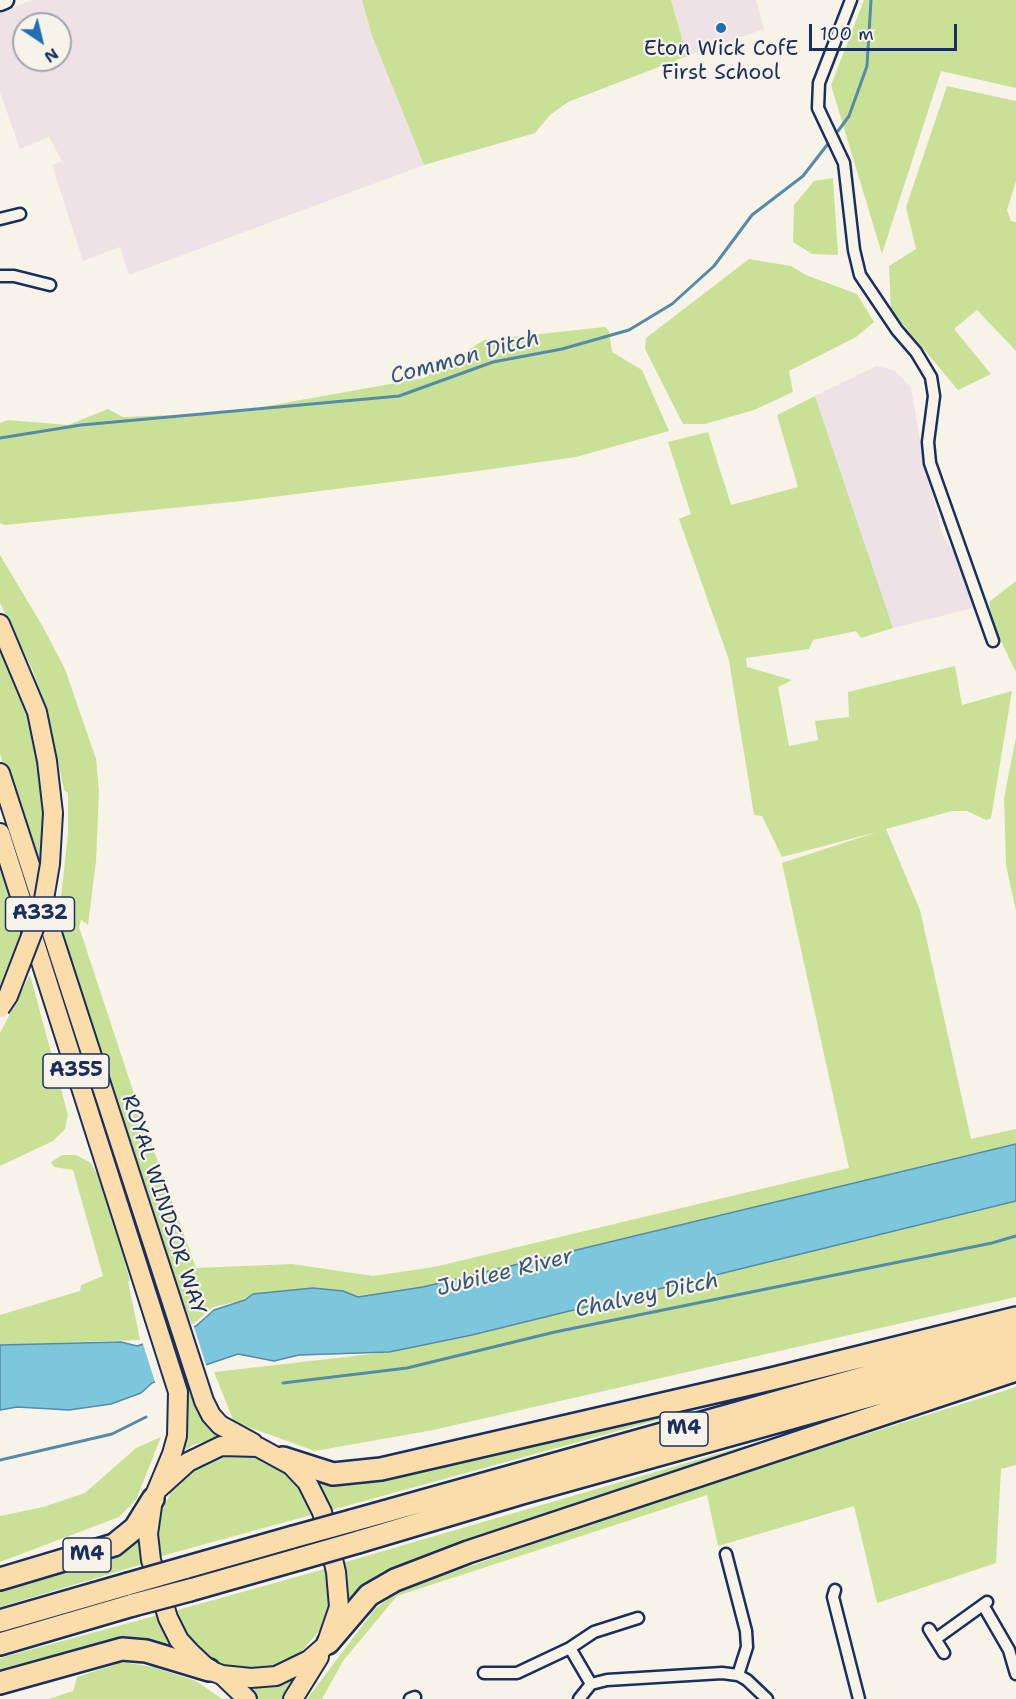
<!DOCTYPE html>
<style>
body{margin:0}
#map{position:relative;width:1016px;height:1699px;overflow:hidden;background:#f7f3e8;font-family:"Shantell Sans",sans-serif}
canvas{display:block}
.north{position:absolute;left:12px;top:12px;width:60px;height:60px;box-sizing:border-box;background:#f7f3e8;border:2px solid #9fa5b1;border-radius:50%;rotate:145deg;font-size:16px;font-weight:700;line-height:24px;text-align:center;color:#1b2f5e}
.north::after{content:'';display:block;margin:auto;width:21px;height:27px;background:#1f6fb2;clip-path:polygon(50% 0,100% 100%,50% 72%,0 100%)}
.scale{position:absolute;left:809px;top:24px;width:148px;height:27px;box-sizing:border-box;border:3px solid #1b2f5e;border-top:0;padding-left:8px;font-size:18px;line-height:21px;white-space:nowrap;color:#1b2f5e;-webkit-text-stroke:4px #f7f3e8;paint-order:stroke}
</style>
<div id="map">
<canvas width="1016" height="1699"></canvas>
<div class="north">N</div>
<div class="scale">100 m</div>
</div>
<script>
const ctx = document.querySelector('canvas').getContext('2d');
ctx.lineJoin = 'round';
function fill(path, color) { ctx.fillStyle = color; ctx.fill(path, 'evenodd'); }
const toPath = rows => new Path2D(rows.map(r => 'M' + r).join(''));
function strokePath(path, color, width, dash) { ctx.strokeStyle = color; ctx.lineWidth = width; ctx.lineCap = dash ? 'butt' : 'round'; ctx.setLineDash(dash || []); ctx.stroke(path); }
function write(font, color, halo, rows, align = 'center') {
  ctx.font = font + ' "Shantell Sans",sans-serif'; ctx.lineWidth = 4.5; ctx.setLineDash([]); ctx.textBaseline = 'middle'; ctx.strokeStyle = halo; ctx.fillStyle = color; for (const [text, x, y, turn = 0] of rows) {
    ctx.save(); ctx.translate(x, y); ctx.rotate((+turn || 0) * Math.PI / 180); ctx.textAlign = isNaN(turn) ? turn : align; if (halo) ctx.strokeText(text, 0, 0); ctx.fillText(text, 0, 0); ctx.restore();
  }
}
fill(toPath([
 [32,0,362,0,372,36,424,165,129,275,120,247,83,261,52,165,62,161,49,137,20,149,0,92,0,12],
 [24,24,60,24,60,60,24,60],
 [671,0,756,0,764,29,687,56],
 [876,366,894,370,911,387,923,459,943,536,958,558,977,607,893,628,815,396]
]), '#eee2e7');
fill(toPath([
 [362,0,671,0,687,56,568,102,550,115,535,133,424,165,372,36],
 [864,0,1016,0,1016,88,941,71,882,254,831,85],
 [947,86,1016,101,1016,181,1007,210,1011,221,1016,222,1016,351,977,310,954,329,991,374,958,390,891,310,889,266,916,249,906,207],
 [833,178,838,255,812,254,793,242,794,205,814,181],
 [749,259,791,266,806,275,857,294,874,322,856,337,789,371,793,392,754,410,705,424,683,424,645,349,646,338],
 [605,327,609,331,612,352,642,370,669,431,576,457,478,471,241,501,5,525,0,523,0,423,8,420,68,425,108,409,123,417,228,413,424,378,484,340],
 [815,396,893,628,861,638,856,631,813,640,809,649,746,658,747,667,792,680,778,687,789,746,818,740,815,721,849,717,848,692,955,666,962,705,1012,691,991,818,986,820,967,811,952,811,886,829,920,910,971,1139,1016,1129,1016,1144,423,1287,358,1297,343,1291,253,1294,245,1300,213,1307,192,1325,160,1244,58,926,68,833,68,793,64,790,50,722,33,671,0,603,0,555,43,627,65,669,96,759,99,791,96,861,88,925,81,920,79,927,139,1109,196,1268,292,1264,373,1276,434,1267,849,1168,782,863,877,832,782,857,762,816,754,815,729,660,679,519,691,514,668,442,708,432,731,505,798,487,777,415],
 [1016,581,1016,672,992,623,989,602],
 [0,632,10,650,49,778,44,880,29,846,0,754],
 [1016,737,1016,911,1006,865,1004,798],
 [0,856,26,937,0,1001],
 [30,975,68,1115,65,1129,53,1141,0,1166,0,1033],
 [62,1155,76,1155,91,1163,106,1191,130,1281,128,1281,140,1340,0,1345,0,1315,80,1291,81,1285,103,1276,73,1170,54,1167,51,1162],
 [1016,1201,1016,1297,433,1430,315,1451,234,1422,214,1372,389,1352,472,1335],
 [149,1267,153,1269,193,1397,224,1437,195,1444,177,1455,181,1440,146,1268],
 [854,1366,328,1511,313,1475],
 [1016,1387,1016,1465,1001,1469,996,1563,877,1603,854,1506,718,1546,707,1495,397,1596,343,1661,322,1699,307,1699,374,1610,398,1591,707,1484],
 [882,1406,392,1571,368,1583,346,1604,346,1582,342,1563],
 [161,1437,136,1500,119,1517,0,1562,0,1516,43,1507,85,1493,136,1448],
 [231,1454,260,1458,287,1473,303,1493,311,1515,158,1557,156,1545,159,1516,174,1486,187,1472,215,1456],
 [139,1540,143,1564,0,1607,0,1587,106,1560],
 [328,1568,331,1592,329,1606,320,1630,301,1652,277,1666,262,1670,232,1668,218,1662,204,1654,183,1632,174,1611],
 [158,1615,167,1640,176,1652,0,1677,0,1658],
 [122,1662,153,1667,196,1681,222,1699,49,1699,73,1691,77,1677],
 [298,1675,288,1699,255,1699,245,1686,281,1683]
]), '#c8e197');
const water = toPath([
 [1016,1144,1016,1201,472,1335,389,1352,299,1355,274,1361,238,1354,152,1383,141,1393,111,1404,69,1410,17,1407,0,1410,0,1345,121,1342,137,1346,196,1326,214,1310,245,1300,253,1294,313,1288,343,1291,358,1297,423,1287,1016,1144]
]);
fill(water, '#7cc7db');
strokePath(water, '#558aa9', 1.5);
fill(toPath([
 [193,1324,207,1368,156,1385,142,1341]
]), '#f7f3e8');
strokePath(toPath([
 [838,131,849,116,867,66,871,0],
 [0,438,81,425,399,396,493,362,562,349,629,330,672,304,714,266,752,215,803,176,827,145],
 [283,1383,407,1368,555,1332,992,1243,1016,1236],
 [0,1460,112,1434,146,1417]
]), '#558aa9', 3);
const minor = toPath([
 [851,0,819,83,818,108,844,163,854,250,860,275,897,330,916,352,931,377,934,396,928,442,930,463,993,641],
 [0,219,20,214],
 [0,276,14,276,50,285],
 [726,1554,746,1631,747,1647,738,1675],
 [835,1590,833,1597,859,1699],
 [983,1605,1009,1650,1016,1674],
 [929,1629,944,1653],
 [937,1638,987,1602],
 [570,1648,591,1684],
 [484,1673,517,1673,570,1648,594,1632,638,1618],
 [410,1699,415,1697],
 [579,1699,591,1684,607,1680,722,1673,738,1675,747,1680,767,1699]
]);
const secondary = toPath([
 [0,2,5,0]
]);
const primary = toPath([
 [0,624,37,712,47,761,53,813],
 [0,773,204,1401,211,1415,220,1425,253,1443],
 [0,833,178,1392,177,1436,172,1454,157,1490,153,1499,148,1534,151,1560,168,1618,179,1640,190,1652,209,1670,222,1675,251,1678,276,1676,309,1660,326,1645,339,1607,336,1572,322,1512,307,1482,291,1465,258,1447,221,1446,188,1462,157,1490],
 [222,1675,247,1699],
 [293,1699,319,1657]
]);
const motorway = toPath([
 [283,1458,333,1474,381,1469,771,1379,1016,1318],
 [351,1521,1016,1335],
 [358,1542,522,1493,1016,1355],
 [184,1568,293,1537],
 [0,1579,114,1545,135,1528,153,1499],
 [190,1590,299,1559],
 [0,1621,128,1584],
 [328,1643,369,1595,395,1580,468,1552,1016,1370],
 [0,1644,133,1605],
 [0,1683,122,1649,146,1651,209,1670]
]);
strokePath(minor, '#1b2f5e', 15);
strokePath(secondary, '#1b2f5e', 21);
strokePath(primary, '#1b2f5e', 22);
strokePath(motorway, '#1b2f5e', 26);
strokePath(minor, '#f7f3e8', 10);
strokePath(secondary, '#f7f3e8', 16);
strokePath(primary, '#fbddab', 18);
strokePath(motorway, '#fbddab', 21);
const primaryBridge = toPath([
 [0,1008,8,996,43,905,50,864,53,813]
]);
const motorwayBridge = toPath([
 [293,1537,351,1521],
 [299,1559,358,1542],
 [128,1584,184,1568],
 [133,1605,190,1590]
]);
strokePath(primaryBridge, '#1b2f5e', 22, []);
strokePath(motorwayBridge, '#1b2f5e', 26, []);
strokePath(primaryBridge, '#fbddab', 18);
strokePath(motorwayBridge, '#fbddab', 21);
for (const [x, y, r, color] of [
 [721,28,6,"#1f6fb2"]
]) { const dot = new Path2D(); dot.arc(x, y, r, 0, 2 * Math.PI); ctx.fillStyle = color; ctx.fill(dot); strokePath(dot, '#f7f3e8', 2); }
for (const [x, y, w] of [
 [40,914,69],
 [76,1071,66],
 [684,1429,48],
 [87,1555,48]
]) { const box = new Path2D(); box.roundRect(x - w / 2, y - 17, w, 34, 4.5); ctx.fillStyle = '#f7f3e8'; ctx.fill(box); strokePath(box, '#1b2f5e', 1.5); }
write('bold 20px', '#1b2f5e', null, [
 ["A332",40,914],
 ["A355",76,1071],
 ["M4",684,1429],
 ["M4",87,1555]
]);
write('21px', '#1b2f5e', '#f7f3e8', [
 ["Eton Wick CofE",721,50],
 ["First School",721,74]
]);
write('21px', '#1b2f5e', '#f7f3e8', [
 ["ROYAL WINDSOR WAY",163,1205,72]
]);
write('italic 22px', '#33557d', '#f7f3e8', [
 ["Common Ditch",465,358,-15],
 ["Jubilee River",505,1273,-14],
 ["Chalvey Ditch",647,1296,-12]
]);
</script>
